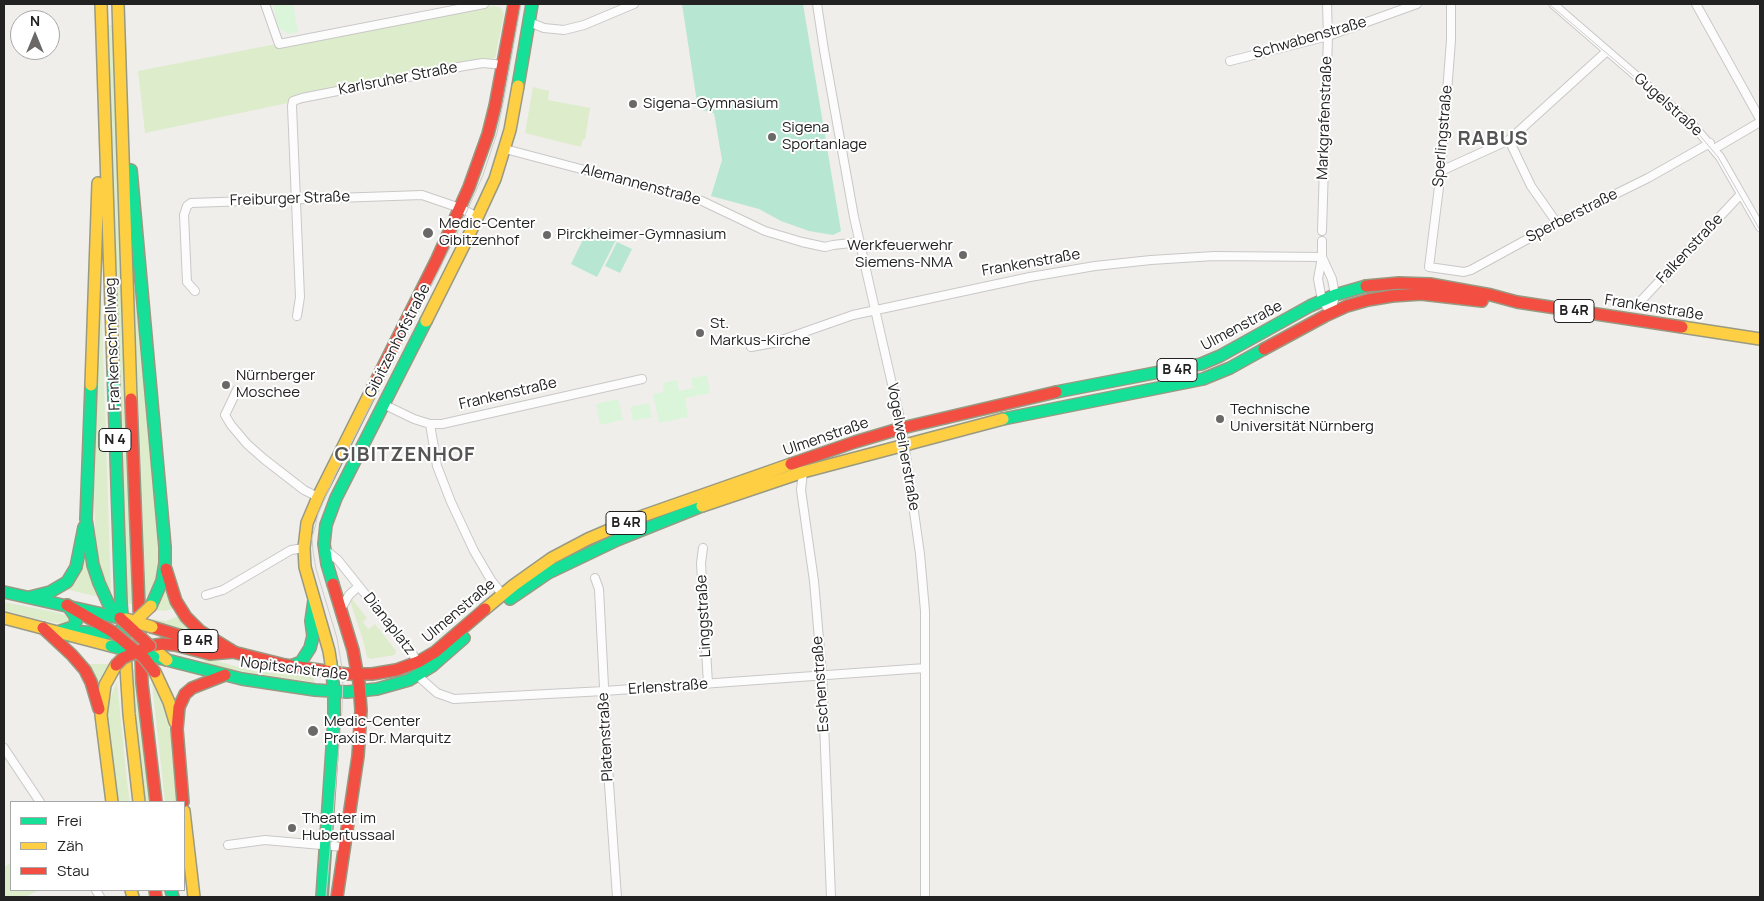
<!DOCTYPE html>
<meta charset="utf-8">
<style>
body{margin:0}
#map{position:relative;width:1764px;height:901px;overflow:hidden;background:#f0eeeb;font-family:Manrope,sans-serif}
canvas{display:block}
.frame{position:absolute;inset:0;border:5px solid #222;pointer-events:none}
.legend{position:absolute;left:10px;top:801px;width:175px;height:90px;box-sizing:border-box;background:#fff;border:1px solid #a7a7a7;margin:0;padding:6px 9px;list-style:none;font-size:15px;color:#222}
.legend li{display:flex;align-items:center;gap:10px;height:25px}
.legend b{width:25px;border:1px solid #a7a7a7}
.north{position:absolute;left:10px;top:10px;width:50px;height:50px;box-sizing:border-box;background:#fff;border:1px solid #a7a7a7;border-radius:50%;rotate:0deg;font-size:14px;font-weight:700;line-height:20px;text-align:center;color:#222}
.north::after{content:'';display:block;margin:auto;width:18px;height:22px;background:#6a6968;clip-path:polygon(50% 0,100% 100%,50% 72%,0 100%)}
</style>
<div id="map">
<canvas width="1764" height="901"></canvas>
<div class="frame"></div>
<ul class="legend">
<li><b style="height:6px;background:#16e098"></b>Frei</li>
<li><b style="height:6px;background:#ffcf43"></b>Zäh</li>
<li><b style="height:6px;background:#f24e42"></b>Stau</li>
</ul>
<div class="north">N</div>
</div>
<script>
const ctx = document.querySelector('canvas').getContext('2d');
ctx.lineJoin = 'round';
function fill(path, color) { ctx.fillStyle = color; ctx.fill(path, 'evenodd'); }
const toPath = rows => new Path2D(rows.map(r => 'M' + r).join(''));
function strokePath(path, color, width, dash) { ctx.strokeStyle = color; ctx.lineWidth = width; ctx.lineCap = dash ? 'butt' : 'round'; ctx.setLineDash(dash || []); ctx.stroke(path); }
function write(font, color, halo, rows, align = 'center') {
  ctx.font = font + ' Manrope,sans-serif'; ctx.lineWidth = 4; ctx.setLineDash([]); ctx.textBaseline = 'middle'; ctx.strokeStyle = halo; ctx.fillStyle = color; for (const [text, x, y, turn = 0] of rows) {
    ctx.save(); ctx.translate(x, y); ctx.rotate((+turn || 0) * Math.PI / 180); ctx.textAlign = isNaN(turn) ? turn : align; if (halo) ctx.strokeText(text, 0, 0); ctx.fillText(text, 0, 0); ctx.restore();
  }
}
fill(toPath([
 [494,6,501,8,504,14,495,58,293,98,288,103,145,133,138,71,271,45],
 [107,25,113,25,132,604,126,604],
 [533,87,549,91,548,100,590,108,585,139,583,139,581,147,525,133],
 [134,288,136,288,160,553,155,586,153,585,146,597],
 [98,290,101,290,111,593,107,586,102,573,98,555,95,531,94,490],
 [84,558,85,559,95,592,99,597,65,589],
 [165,587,174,608,165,611,154,610],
 [352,599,367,618,363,622,368,629,375,624,396,651,395,655,370,659,367,657,363,640,350,601],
 [4,602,60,613,72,619,66,625,33,618,4,610],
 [179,616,193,632,191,635,152,622,152,619,166,621],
 [206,658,253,671,314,677,314,682,245,672,206,664,204,661],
 [84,664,110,664,98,695],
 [130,669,136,669,150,802,145,802],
 [117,681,127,782,130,802,117,802,106,709],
 [152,684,162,703,171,734,178,802,165,802],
 [11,863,11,890,40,890,25,897,4,897,4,867]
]), '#ddeccb');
fill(toPath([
 [273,4,293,4,298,32,288,34,278,27],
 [707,375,710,393,685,398,688,417,659,423,653,394,664,392,663,383,677,380,679,391,693,388,691,378],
 [618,399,623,420,600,425,596,404],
 [649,403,652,417,633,421,630,407]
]), '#daf5da');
fill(toPath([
 [682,4,803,4,841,231,833,235,809,231,781,221,759,209,711,196,722,160,714,113,698,109],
 [589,227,616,240,597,277,571,264],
 [617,242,632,249,620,273,605,266]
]), '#b7e6d2');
const street = toPath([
 [265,4,279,44,484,4],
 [817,4,824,50,854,217,902,428,920,554,925,611,925,897],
 [1451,4,1451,40,1441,171,1429,267,1464,272,1471,270,1557,223,1648,178,1710,143],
 [1553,4,1693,125,1720,157,1760,227],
 [1696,4,1760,119],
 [529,22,544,28,564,30,584,25,634,4],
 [1230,61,1328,36,1417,4],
 [1509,140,1531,186,1557,223],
 [505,149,702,201,765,231,802,242,825,247,833,245,860,242],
 [1714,149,1760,122],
 [1441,171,1509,140,1607,51],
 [1322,231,1328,36,1327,4],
 [1322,241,1322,257,1318,279,1322,300,1331,313],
 [1322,257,1332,279,1335,295,1331,313],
 [195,291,187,282,184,215,187,206,191,203,422,195,460,208,478,217],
 [1638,304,1741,194],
 [297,316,300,297,292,106,293,101,302,98,464,66,483,63,504,65],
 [751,347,773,343,853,315,1030,277,1095,266,1151,260,1214,256,1322,257],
 [237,390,225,415,231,425,247,444,264,459,304,490,318,497],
 [383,404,414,419,430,424,442,424,642,379],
 [430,424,437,466,451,502,474,551,491,580,502,594],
 [803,472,801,490,814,581,822,674,831,897],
 [703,548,701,563,708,684],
 [324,549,338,560,409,649,418,662],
 [595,578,599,589,609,784,617,897],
 [206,595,223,590,291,550,304,548],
 [341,609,349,595,359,586],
 [418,676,437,693,454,699,604,691,925,668],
 [4,748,40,802],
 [228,845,265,840,344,847],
 [96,890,100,897]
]);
const fast = toPath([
 [518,86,532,4],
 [131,170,165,547,165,563,162,581,151,606],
 [113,367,121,603,125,652],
 [91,385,86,519,93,565,99,583,108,603,120,618],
 [1056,392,1201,364,1220,356,1310,306,1335,295,1366,286],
 [1003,419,1203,379,1230,368,1264,349],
 [333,584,327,564,324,544,326,525,336,498,426,321],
 [4,592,120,618],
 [30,597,50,592,67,582,76,567,84,527],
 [510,599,548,573,617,540,702,506],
 [58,632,73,627,76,622,75,616,67,605],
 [67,635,84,632,102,634,113,632],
 [159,658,242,679,315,690,347,692,377,689,409,680,432,666,464,638],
 [291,666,301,662,310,648,313,636,311,621,314,600],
 [171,890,173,897],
 [322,897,334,719,334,692,331,664]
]);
const slow = toPath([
 [101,4,113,367],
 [118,4,131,399],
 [426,321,469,235,495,179,510,130,518,86],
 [1682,327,1760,339],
 [91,385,98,183],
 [702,506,803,472,1003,419],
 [485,609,514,585,552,558,588,539,637,518,791,464],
 [4,618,111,646],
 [150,646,167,660],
 [125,652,129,714,139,802],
 [331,664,329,651,305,567,304,548,307,523,318,497,375,383],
 [155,672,169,702,175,722],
 [112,802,101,715,105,685,116,665],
 [184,811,194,897],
 [131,890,133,897]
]);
const jam = toPath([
 [1366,286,1399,283,1430,284,1491,295,1517,302,1682,327],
 [1264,349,1325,316,1347,306,1368,300,1392,296,1421,294,1482,301],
 [375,383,436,261,469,187,488,134,495,106,514,4],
 [131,399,142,683,156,802],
 [791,464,855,442,902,428,1056,392],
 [166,569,176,601,186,617,200,631,234,652],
 [333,584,353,650,359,683,361,710,358,756,337,897],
 [67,605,113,632],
 [152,627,237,653,285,665,346,674,372,674,396,670,418,662,435,652,485,609],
 [43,628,72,655,85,670,91,682,99,709],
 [150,646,163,644,175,645,210,654,234,652],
 [183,802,177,729,179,707,185,694,192,688,225,675],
 [155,890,156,897]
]);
strokePath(street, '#c9c8c7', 10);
strokePath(fast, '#999a82', 14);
strokePath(slow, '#999a82', 14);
strokePath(jam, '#999a82', 14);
strokePath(street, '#fdfcfc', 8);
strokePath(fast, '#16e098', 11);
strokePath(slow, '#ffcf43', 11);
strokePath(jam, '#f24e42', 11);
strokePath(toPath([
 [1549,4,1692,126,1718,157,1760,230],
 [326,897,342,710,343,674,337,638,316,569,313,551,312,538,315,527,318,514,335,475,454,240,483,175,497,133,504,99,521,4]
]), '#ccc', 1);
const fastBridge = toPath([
 [111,646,154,657]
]);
const slowBridge = toPath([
 [126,619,152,627],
 [134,622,151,606]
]);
const jamBridge = toPath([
 [113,632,144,658,155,672],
 [116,665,123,658,150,646,120,618]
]);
strokePath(fastBridge, '#a79c86', 14, []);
strokePath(slowBridge, '#a79c86', 14, []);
strokePath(jamBridge, '#a79c86', 14, []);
strokePath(fastBridge, '#16e098', 11);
strokePath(slowBridge, '#ffcf43', 11);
strokePath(jamBridge, '#f24e42', 11);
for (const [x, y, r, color] of [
 [633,104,5,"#6a6968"],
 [772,137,5,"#6a6968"],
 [428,233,6,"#6a6968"],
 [547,235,5,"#6a6968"],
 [963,255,5,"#6a6968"],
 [700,333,5,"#6a6968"],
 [226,385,5,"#6a6968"],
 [1220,419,5,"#6a6968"],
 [313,731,6,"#6a6968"],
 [292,828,5,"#6a6968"]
]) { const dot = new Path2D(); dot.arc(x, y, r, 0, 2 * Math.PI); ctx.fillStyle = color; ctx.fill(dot); strokePath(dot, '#fff', 2); }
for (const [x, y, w] of [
 [1574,311,40],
 [1177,370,40],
 [115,440,32],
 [626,523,40],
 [198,641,40]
]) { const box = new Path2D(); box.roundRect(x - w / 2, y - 11.5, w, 23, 4); ctx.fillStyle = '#fff'; ctx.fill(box); strokePath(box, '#222', 1); }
write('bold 14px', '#222', null, [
 ["B 4R",1574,311],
 ["B 4R",1177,370],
 ["N 4",115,440],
 ["B 4R",626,523],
 ["B 4R",198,641]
]);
write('15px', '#222', '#fff', [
 ["Schwabenstraße",1310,38,-16],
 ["Karlsruher Straße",398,79,-11],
 ["Gugelstraße",1668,105,42],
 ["Markgrafenstraße",1325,118,-88],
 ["Sperlingstraße",1443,136,-85],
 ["Alemannenstraße",641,185,15],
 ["Freiburger Straße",290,199,-2],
 ["Sperberstraße",1572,216,-27],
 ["Falkenstraße",1690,249,-47],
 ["Frankenstraße",1031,263,-10],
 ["Frankenstraße",1654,308,9],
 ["Ulmenstraße",1242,326,-28],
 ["Gibitzenhofstraße",398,341,-63],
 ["Frankenschnellweg",113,344,-92],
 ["Frankenstraße",508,394,-13],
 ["Ulmenstraße",826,437,-19],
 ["Vogelweiherstraße",903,447,80],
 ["Ulmenstraße",459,611,-40],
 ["Linggstraße",704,616,-93],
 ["Dianaplatz",389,624,52],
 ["Nopitschstraße",294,669,7],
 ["Eschenstraße",821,684,-94],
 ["Erlenstraße",668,687,-4],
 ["Platenstraße",606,737,-93]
]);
write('15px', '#222', '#fff', [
 ["Sigena-Gymnasium",643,104],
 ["Sigena",782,128],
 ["Sportanlage",782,145],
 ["Medic-Center",439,224],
 ["Gibitzenhof",439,241],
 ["Pirckheimer-Gymnasium",557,235],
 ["Werkfeuerwehr",953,246,"right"],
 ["Siemens-NMA",953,263,"right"],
 ["St.",710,324],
 ["Markus-Kirche",710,341],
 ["Nürnberger",236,376],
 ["Moschee",236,393],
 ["Technische",1230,410],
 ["Universität Nürnberg",1230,427],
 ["Medic-Center",324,722],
 ["Praxis Dr. Marquitz",324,739],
 ["Theater im",302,819],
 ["Hubertussaal",302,836]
], 'left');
ctx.letterSpacing = '1px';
write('bold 20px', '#555', '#fff', [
 ["RABUS",1493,139],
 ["GIBITZENHOF",405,455]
]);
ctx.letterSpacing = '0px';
</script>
